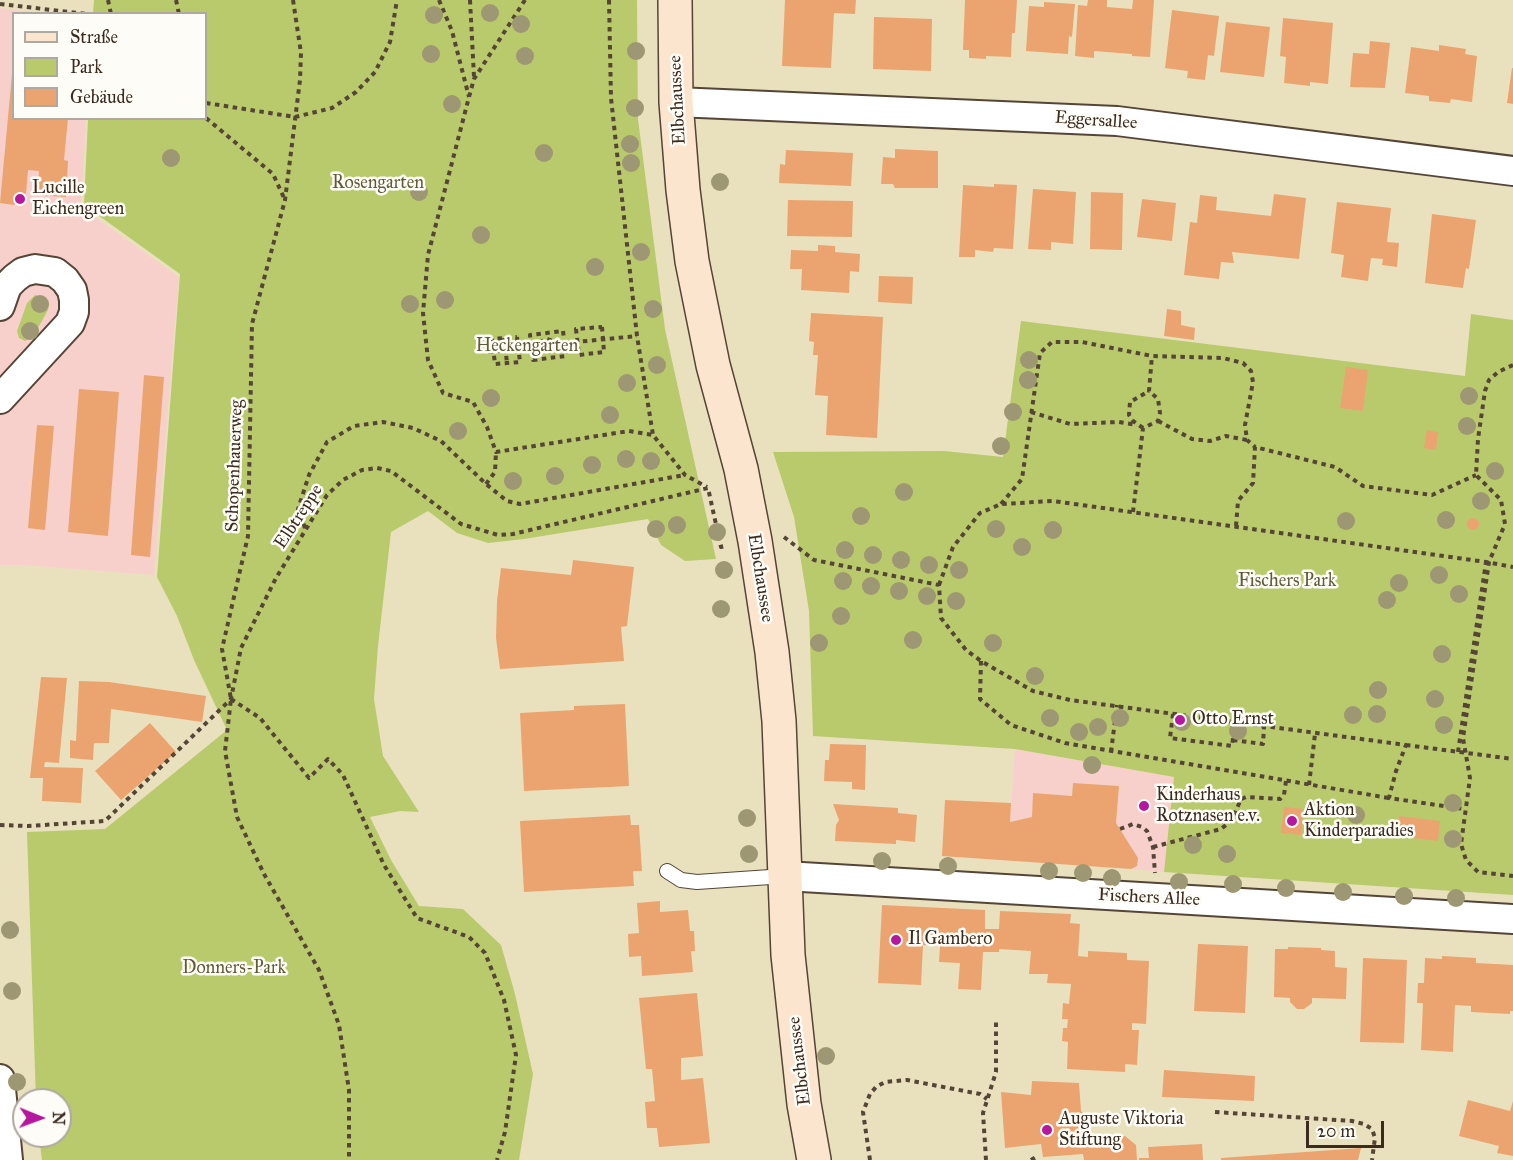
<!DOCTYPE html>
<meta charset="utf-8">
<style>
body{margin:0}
#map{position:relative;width:1513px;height:1160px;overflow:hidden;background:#e9e1be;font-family:"IM FELL Great Primer",serif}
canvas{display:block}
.legend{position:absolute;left:12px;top:12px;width:195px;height:108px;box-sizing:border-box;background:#fdfcf7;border:2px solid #afa8a0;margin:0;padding:8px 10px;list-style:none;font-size:18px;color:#3b2a1e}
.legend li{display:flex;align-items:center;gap:12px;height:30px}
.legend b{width:30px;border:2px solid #afa8a0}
.north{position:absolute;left:12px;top:1088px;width:60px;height:60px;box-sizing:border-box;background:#fdfcf7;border:2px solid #afa8a0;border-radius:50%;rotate:91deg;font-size:16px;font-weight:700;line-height:24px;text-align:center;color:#3b2a1e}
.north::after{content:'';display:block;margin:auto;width:21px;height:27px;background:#b5179e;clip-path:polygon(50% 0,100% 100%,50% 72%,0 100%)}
.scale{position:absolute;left:1306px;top:1121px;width:78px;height:27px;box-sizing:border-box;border:3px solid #3b2a1e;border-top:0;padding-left:8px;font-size:18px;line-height:21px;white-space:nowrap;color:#3b2a1e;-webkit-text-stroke:4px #fdfcf7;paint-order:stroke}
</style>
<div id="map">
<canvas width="1513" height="1160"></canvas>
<ul class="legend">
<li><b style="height:8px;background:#fbe5cf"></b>Straße</li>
<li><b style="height:16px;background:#b9ca6d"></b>Park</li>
<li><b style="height:16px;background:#eba46f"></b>Gebäude</li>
</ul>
<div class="north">N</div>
<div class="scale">20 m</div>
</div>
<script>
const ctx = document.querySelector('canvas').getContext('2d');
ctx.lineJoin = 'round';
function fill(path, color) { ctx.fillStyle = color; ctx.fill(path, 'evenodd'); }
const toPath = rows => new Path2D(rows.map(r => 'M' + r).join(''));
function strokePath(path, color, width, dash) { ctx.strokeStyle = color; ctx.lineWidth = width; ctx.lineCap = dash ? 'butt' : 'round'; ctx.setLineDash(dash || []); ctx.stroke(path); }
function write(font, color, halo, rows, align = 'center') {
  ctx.font = font + ' "IM FELL Great Primer",serif'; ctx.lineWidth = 5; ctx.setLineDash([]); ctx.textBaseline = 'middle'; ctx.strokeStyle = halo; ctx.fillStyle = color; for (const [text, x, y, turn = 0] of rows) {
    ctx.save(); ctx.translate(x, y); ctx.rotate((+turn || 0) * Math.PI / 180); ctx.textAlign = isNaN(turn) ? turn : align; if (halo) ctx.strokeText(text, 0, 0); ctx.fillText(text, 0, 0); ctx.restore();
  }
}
fill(toPath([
 [0,8,41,13,14,14,14,118,86,119,81,207,179,277,154,575,22,565,0,565],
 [1015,749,1174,777,1164,872,1131,869,1137,866,1138,858,1116,823,1119,787,1073,783,1072,796,1034,793,1032,817,1010,822]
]), '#f7d0cb');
fill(toPath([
 [94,0,637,0,638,119,665,329,716,559,685,561,661,545,648,519,524,539,488,543,457,533,428,511,391,532,378,646,374,699,383,756,419,812,400,811,370,817,391,860,419,906,463,909,501,945,515,994,533,1074,519,1160,42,1160,39,1136,60,1136,60,1100,36,1100,27,832,105,829,227,730,194,660,177,616,157,577,180,274,84,205,88,119,206,118,206,14,93,13],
 [35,295,45,298,49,305,48,310,33,337,25,341,19,338,17,331,27,303],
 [1471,314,1513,320,1513,895,1164,872,1174,777,1015,749,813,736,809,611,794,517,773,452,944,451,1003,457,1021,321,1465,376]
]), '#b9ca6d');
fill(toPath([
 [785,0,856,0,855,14,834,13,831,68,782,66],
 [965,0,1017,0,1015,33,1012,33,1011,57,986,56,986,59,969,58,969,50,963,50],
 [1088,0,1107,0,1107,7,1132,9,1133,0,1154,0,1150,57,1132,56,1132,54,1094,51,1094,58,1075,56,1078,5,1087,6],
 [1044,2,1075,4,1072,37,1069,36,1068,54,1026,51,1029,6,1044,7],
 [1172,10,1219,16,1214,56,1208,55,1205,80,1187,78,1188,71,1165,68],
 [874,17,932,19,931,71,873,69],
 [1283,18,1333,23,1328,84,1310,82,1310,86,1284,83,1286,57,1280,56],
 [1226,22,1270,27,1264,77,1220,72],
 [1370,41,1390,43,1385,88,1350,87,1353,53,1369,54],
 [1439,45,1466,49,1465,54,1477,56,1472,102,1451,99,1450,103,1429,101,1429,96,1405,93,1411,47,1439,51],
 [1512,68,1513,68,1513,104,1507,103],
 [12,74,14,74,14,118,68,118,64,160,68,161,66,197,37,195,39,171,28,170,26,193,14,205,0,203],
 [895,149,938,151,938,188,895,188,893,184,881,184,883,157,895,158],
 [786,150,853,153,851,186,779,183,780,164,785,165],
 [994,184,1017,185,1013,249,994,248,993,252,975,250,975,257,959,257,963,185,994,187],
 [1033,189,1076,192,1073,244,1051,242,1051,250,1028,249],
 [1091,192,1123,193,1122,250,1090,249],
 [1274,194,1306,198,1299,259,1232,252,1234,263,1221,262,1219,279,1184,275,1190,222,1197,223,1200,195,1217,197,1216,210,1271,216],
 [1142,199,1176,203,1172,241,1137,237],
 [788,200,853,201,852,237,787,236],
 [1337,202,1391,208,1387,242,1399,243,1397,267,1382,265,1383,259,1371,258,1368,281,1341,277,1344,255,1331,253],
 [1432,214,1476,220,1469,269,1466,268,1463,288,1425,283],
 [818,245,835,246,835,252,860,254,859,272,850,271,849,293,801,290,802,269,790,269,791,250,818,251],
 [879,276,913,277,912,304,878,302],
 [1167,309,1181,311,1181,325,1195,328,1194,340,1164,336],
 [811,313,883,317,877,438,826,435,828,396,815,395,818,355,813,355,814,342,809,341],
 [1346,367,1368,370,1363,411,1340,408],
 [144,375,164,377,150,557,131,555],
 [79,389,119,392,108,536,68,532],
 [37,425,54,426,45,530,28,528],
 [1427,430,1438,432,1436,450,1424,448],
 '1467 524a6 6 0 1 1 12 0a6 6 0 1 1-12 0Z',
 [573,560,634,567,627,626,621,627,624,661,500,669,496,638,497,601,501,568,571,575],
 [41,677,67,678,59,763,45,762,44,767,83,768,81,803,42,801,43,778,30,778],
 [79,681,109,682,206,696,202,722,111,709,109,743,94,743,93,760,70,758,70,740,76,741],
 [625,704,629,786,524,791,520,713,574,710,574,706],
 [150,723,176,752,121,800,95,771],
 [830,744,866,745,865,790,852,789,852,782,824,781,825,760,829,760],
 [1073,783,1119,786,1116,823,1138,858,1137,866,1131,869,942,856,945,800,1011,803,1010,822,1032,817,1033,793,1072,796],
 [833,804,898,808,898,813,917,815,915,842,896,840,896,844,835,841,836,825,839,820],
 [1284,807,1304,809,1301,835,1281,833],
 [630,815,631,825,639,825,642,871,633,871,634,886,524,892,520,821],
 [1399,816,1440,821,1438,841,1396,836],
 [660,901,660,912,688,910,690,931,694,931,695,951,691,951,693,972,642,976,641,956,629,957,628,934,639,933,637,903],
 [882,905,985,910,985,929,999,929,1000,911,1071,914,1070,923,1080,924,1078,956,1088,957,1088,951,1127,953,1127,960,1149,961,1146,1024,1132,1023,1132,1030,1139,1030,1137,1065,1125,1064,1125,1072,1067,1069,1068,1042,1062,1041,1063,1028,1067,1028,1068,1019,1062,1019,1063,1003,1069,1004,1071,984,1047,983,1048,974,1029,974,1031,951,999,949,999,952,983,952,981,990,958,989,960,963,939,962,940,946,923,945,921,985,878,983],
 [1198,944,1248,946,1245,1013,1194,1011],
 [1288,947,1321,948,1321,950,1335,951,1335,967,1347,968,1346,999,1312,998,1312,1003,1304,1009,1297,1009,1290,1002,1290,998,1274,997,1275,949,1288,949],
 [1442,956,1476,958,1476,963,1513,965,1513,1011,1510,1011,1510,1014,1471,1012,1471,1006,1455,1005,1453,1052,1421,1050,1423,1003,1417,1003,1418,983,1424,983,1425,958,1442,959],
 [1363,958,1407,960,1404,1043,1360,1042],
 [697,993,703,1056,681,1058,681,1080,703,1078,710,1143,659,1147,657,1128,647,1128,645,1102,655,1101,652,1069,646,1069,639,998],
 [1164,1070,1255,1076,1254,1101,1162,1097],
 [1032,1081,1079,1083,1081,1111,1088,1117,1091,1148,1103,1147,1112,1137,1125,1136,1136,1145,1137,1160,1084,1160,1083,1154,1043,1157,1041,1144,1005,1148,1001,1092,1031,1095],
 [1468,1100,1510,1111,1513,1101,1513,1156,1497,1153,1499,1146,1459,1136],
 [1202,1144,1203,1160,1139,1160,1139,1158,1149,1158,1148,1147],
 [1361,1148,1358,1160,1221,1160,1221,1158]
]), '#eba46f');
const lane = toPath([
 [667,871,681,880,697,882,785,876]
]);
const street = toPath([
 [676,102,1117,121,1513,171],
 [0,306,7,286,15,278,23,272,35,269,55,272,65,280,72,290,74,300,74,312,70,323,0,399],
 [785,876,1513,919],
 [0,1079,8,1160]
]);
const secondary = toPath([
 [675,0,676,102,683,190,692,261,713,365,741,469,755,541,772,652,779,721,788,955,804,1104,814,1160]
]);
strokePath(lane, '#554536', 16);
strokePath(street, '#554536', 32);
strokePath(secondary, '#554536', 36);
strokePath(toPath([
 [108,0,111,14],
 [176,0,179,14],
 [293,0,301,53,300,80,285,200,252,324,248,536,222,649,231,699,225,751,237,817,264,874,319,970,339,1025,349,1090,349,1160],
 [439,0,452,31,469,97],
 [470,0,474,77],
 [525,0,474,79,469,97,428,255,423,313,428,360,443,393,473,402,487,427,496,452,629,431,653,435,685,475,707,487],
 [609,0,611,98,637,336,653,435],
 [0,4,87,14],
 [206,103,295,117,332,108,356,92,375,72,390,42,397,0],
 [206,118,273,174,285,200],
 [602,327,604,352,579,355,576,329,602,327],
 [563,331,566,356,533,360,530,335,563,331],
 [517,337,520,362,495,364,492,339,517,337],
 [504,338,507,363],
 [556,344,637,336],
 [488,352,539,347,541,350,549,352,555,349,556,344,554,341,547,339,540,342,539,347],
 [1513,365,1498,372,1489,380,1485,391,1478,439,1476,475,1501,500,1505,524,1489,562,1463,738,1470,778,1461,844,1466,860,1478,872,1513,876],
 [1031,412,1070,424,1119,422,1137,425],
 [1158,421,1192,439,1210,441,1226,436,1247,440],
 [1143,428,1133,421,1129,415,1130,402,1149,391],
 [486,484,495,472,496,452],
 [1001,504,1022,479,1040,353,1052,342,1082,342,1152,356,1223,358,1243,363,1251,371,1253,382,1245,425,1247,440,1255,447],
 [1133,512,1143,428,1158,421,1160,413,1158,399,1149,391,1152,356],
 [1236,526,1238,501,1253,483,1255,447,1335,467,1363,486,1432,495,1476,475],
 [305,528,298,509,309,475,327,442,354,426,383,422,413,428,441,441,486,484,507,501,520,504,685,475],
 [784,537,814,560,939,585,941,618,966,650,981,661,1033,691,1070,700,1406,745,1396,771,1389,798,1464,809],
 [939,585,953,547,980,513,1001,504,1053,501,1486,562,1513,567],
 [981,661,980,699,1011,725,1065,743,1389,798],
 [231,699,260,718,309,778,328,759,343,775,384,865,417,918,469,937,485,953,504,1000,516,1055,505,1132,497,1160],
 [1173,714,1170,738,1232,746,1235,723],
 [1233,740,1263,744,1264,727],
 [1406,745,1513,759],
 [1111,752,1117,705],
 [1458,752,1486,562],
 [1309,785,1315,734],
 [0,825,28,826,105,821,231,699,241,648,276,578,327,495,343,480,362,470,377,468,391,471,461,524,498,535,513,534,708,488,721,547,726,546],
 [1120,829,1133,824,1142,827,1147,831,1153,847,1155,873],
 [1153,847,1221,829,1232,820,1241,799,1246,797,1280,799,1284,795,1286,781],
 [1215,1112,1352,1121,1364,1124,1372,1129,1375,1138,1372,1160],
 [870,1160,863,1112,870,1094,876,1087,885,1082,907,1080,980,1094,987,1099],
 [986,1160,983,1113,996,1072,996,1020],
 [1031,1160,1036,1157]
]), '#554536', 4, [4.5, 4.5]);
strokePath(lane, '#fff', 14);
strokePath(street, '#fff', 28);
strokePath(secondary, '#fbe5cf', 33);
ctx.fillStyle = '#9e9773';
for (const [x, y] of [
 [490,13],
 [434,15],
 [521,24],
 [636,51],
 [431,54],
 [525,56],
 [452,104],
 [635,108],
 [630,144],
 [544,153],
 [171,158],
 [631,163],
 [720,182],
 [419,192],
 [481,235],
 [641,252],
 [595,267],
 [445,300],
 [40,304],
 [410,304],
 [653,309],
 [30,331],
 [1029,360],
 [657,365],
 [1028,380],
 [627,383],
 [1469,396],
 [491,398],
 [1013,412],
 [610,415],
 [1467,426],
 [458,431],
 [1001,446],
 [626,459],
 [651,461],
 [592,465],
 [1495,471],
 [555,476],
 [513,481],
 [904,492],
 [1481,501],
 [861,516],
 [1446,520],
 [1346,521],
 [677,525],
 [656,529],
 [996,529],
 [1053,530],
 [717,532],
 [1022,547],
 [845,550],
 [873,555],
 [901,560],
 [929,565],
 [724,570],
 [959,570],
 [1439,575],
 [843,581],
 [1399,583],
 [871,586],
 [899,591],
 [1459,594],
 [927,596],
 [1387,600],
 [956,601],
 [721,609],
 [841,616],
 [913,640],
 [819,643],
 [993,643],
 [1442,654],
 [1035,676],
 [1378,690],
 [1435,699],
 [1377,714],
 [1353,715],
 [1050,718],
 [1120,718],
 [1182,722],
 [1444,725],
 [1098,727],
 [1238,731],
 [1079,732],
 [1092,765],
 [1453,803],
 [1356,815],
 [747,818],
 [1453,839],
 [1193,845],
 [749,854],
 [1227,854],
 [882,861],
 [948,866],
 [1049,871],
 [1083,873],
 [1112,878],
 [1179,882],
 [1233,884],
 [1286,888],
 [1343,892],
 [1404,896],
 [1456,898],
 [10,930],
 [12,991],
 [826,1056],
 [17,1082]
]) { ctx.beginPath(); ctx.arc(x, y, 9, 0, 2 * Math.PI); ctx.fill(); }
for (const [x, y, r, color] of [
 [20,199,6,"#b5179e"],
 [1180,720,6,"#b5179e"],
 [1144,806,6,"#b5179e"],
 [1292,821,6,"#b5179e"],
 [896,940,6,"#b5179e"],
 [1047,1130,6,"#b5179e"]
]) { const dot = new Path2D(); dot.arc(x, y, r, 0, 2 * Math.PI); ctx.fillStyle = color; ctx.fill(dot); strokePath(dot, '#fdfcf7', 2); }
write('18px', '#3b2a1e', '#fdfcf7', [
 ["Elbchaussee",678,100,-93],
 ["Eggersallee",1096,121,4],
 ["Schopenhauerweg",235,466,-88],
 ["Elbtreppe",299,517,-57],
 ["Elbchaussee",760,578,81],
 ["Fischers Allee",1149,898,3],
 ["Elbchaussee",800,1061,-97]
]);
write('18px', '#615a36', '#fdfcf7', [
 ["Rosengarten",378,184],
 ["Heckengarten",527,347],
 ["Fischers Park",1287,582],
 ["Donners-Park",234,969]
]);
write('18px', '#3b2a1e', '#fdfcf7', [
 ["Lucille",32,189],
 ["Eichengreen",32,210],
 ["Otto Ernst",1192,720],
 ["Kinderhaus",1156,796],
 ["Rotznasen e.v.",1156,817],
 ["Aktion",1304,811],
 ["Kinderparadies",1304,832],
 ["Il Gambero",908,940],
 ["Auguste Viktoria",1059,1120],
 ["Stiftung",1059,1141]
], 'left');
</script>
